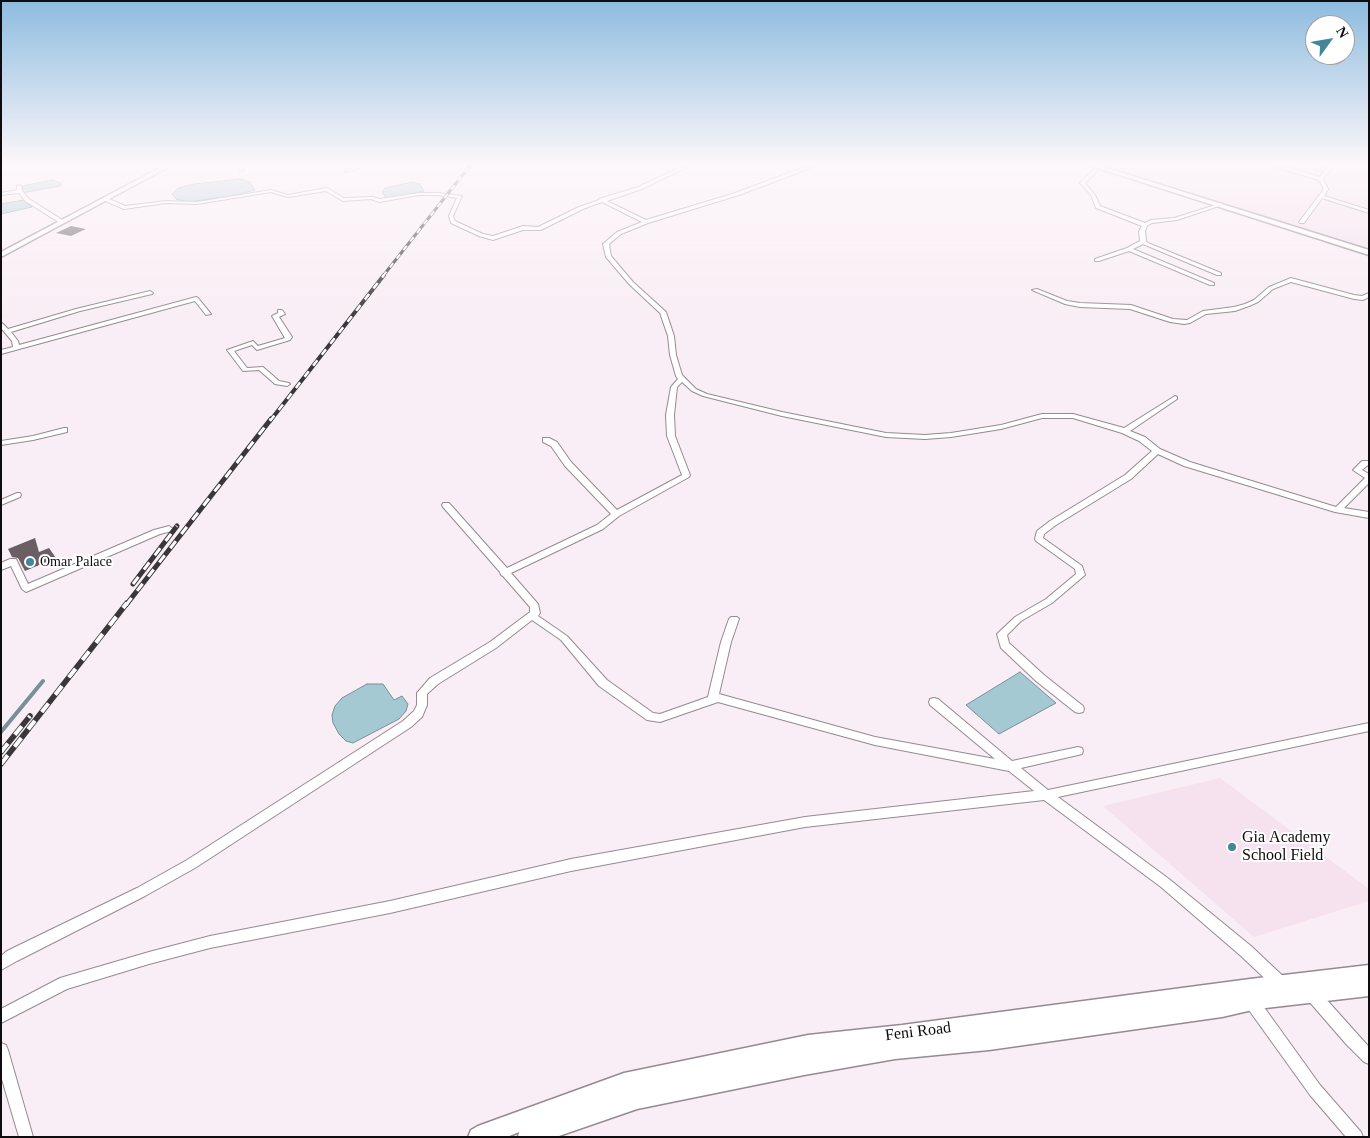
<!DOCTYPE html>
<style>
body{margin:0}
#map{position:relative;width:1370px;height:1138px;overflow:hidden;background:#f9eef5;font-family:Georgia,serif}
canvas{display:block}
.frame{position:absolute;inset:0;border:2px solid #0f0b0e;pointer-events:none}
.north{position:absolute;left:1305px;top:15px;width:50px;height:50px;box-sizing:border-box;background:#fff;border:1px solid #9f9d9f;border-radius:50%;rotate:58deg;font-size:14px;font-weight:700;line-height:20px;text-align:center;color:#0f0b0e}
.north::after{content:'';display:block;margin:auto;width:18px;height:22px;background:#438796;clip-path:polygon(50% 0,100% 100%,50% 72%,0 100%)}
</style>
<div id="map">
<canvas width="1370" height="1138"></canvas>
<div class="frame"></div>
<div class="north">N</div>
</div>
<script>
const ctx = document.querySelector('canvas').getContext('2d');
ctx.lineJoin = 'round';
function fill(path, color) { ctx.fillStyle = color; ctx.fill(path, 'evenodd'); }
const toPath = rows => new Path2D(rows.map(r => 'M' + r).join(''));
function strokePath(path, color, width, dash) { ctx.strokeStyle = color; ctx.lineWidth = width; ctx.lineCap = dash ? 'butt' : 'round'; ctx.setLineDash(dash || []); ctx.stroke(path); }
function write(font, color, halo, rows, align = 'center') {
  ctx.font = font + ' Georgia,serif'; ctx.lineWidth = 4; ctx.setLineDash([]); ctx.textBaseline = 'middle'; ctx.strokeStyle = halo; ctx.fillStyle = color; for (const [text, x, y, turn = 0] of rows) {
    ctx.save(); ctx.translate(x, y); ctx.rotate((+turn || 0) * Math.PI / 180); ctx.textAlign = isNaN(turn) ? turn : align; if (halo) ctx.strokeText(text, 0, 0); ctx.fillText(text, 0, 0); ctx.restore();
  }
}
fill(toPath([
 [1091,163,1349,163,1369,167,1369,251,1228,204],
 [1220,778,1369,889,1369,901,1254,937,1103,806]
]), '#f5e2ee');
const water = toPath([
 [240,179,250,182,255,190,232,196,188,202,176,199,172,194,178,188,194,184,240,179],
 [52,180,61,183,60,186,22,193,22,186,52,180],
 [413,182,420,184,424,191,387,199,382,192,385,188,413,182],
 [24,200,32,207,1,214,1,204,24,200],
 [1020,672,1056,703,999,734,966,705,1020,672],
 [367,684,383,684,394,700,402,696,408,704,406,711,399,719,353,743,346,741,339,734,333,723,332,715,335,706,342,698,367,684]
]);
fill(water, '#a5c9d2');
strokePath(water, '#789097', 1);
strokePath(toPath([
 [1,732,43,681]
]), '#789097', 4);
fill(toPath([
 [71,226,86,229,71,236,56,233],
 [35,538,39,552,49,548,56,558,25,571,18,558,12,557,8,549]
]), '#695f65');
const street = toPath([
 [244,163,252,163,242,166,244,170,240,171,237,165,244,163],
 [352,163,356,163,360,168,345,172,345,170,355,167,352,163],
 [690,163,695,163,642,189,607,201,646,220,735,193,810,165,829,163,813,167,739,195,648,223,621,234,609,244,611,256,633,282,666,312,674,336,676,355,682,375,696,389,707,394,782,412,886,433,925,435,951,433,1001,425,1042,414,1073,414,1124,428,1175,396,1177,397,1177,399,1130,431,1145,437,1160,449,1190,462,1336,507,1365,478,1353,470,1362,461,1368,461,1368,465,1362,470,1369,474,1369,483,1344,508,1369,512,1369,518,1335,512,1184,466,1158,454,1131,479,1056,525,1044,534,1043,538,1082,566,1085,575,1052,603,1021,621,1007,635,1009,643,1044,675,1083,706,1084,709,1083,712,1079,713,1075,712,1036,681,1001,648,997,634,1015,617,1046,599,1076,574,1075,569,1036,541,1035,539,1037,531,1050,521,1125,475,1152,451,1139,441,1122,433,1073,418,1042,418,1001,429,951,437,925,439,886,437,782,416,703,396,692,391,682,382,677,387,674,415,675,436,690,475,689,477,619,516,603,529,511,573,538,604,540,613,538,616,567,636,607,680,653,713,660,714,708,697,721,642,729,619,731,617,737,617,739,619,731,642,719,694,875,737,995,759,930,705,929,702,930,699,934,698,938,699,1012,761,1078,747,1082,748,1083,751,1082,754,1078,755,1021,768,1048,790,1369,723,1369,731,1058,797,1169,879,1251,946,1286,979,1288,984,1286,989,1281,991,1276,989,1241,956,1161,887,1044,800,805,827,571,871,390,913,210,948,149,964,67,989,1,1023,1,1009,60,978,149,952,210,936,390,901,571,859,805,817,1034,791,1009,771,875,745,718,702,660,722,647,720,599,686,561,640,532,620,496,648,438,684,427,694,427,705,422,717,411,727,195,868,145,896,17,961,1,970,1,956,7,951,137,888,187,860,403,721,414,711,417,705,417,693,430,678,490,642,530,612,530,607,503,576,501,575,500,572,443,507,442,505,443,503,449,503,507,568,597,525,611,514,565,466,551,446,543,442,543,438,549,438,557,442,571,462,617,510,682,475,667,436,666,415,671,387,678,379,676,376,670,355,668,336,660,313,629,284,606,257,603,244,617,232,642,222,602,202,583,209,541,230,523,230,493,240,479,236,451,223,449,216,457,198,438,195,419,195,379,202,371,199,343,201,326,191,288,197,271,192,197,204,166,203,124,209,103,200,103,198,107,198,125,206,166,201,197,202,271,190,288,195,327,188,344,198,372,197,380,199,419,193,438,193,462,196,453,216,455,221,483,234,493,236,523,226,538,227,579,207,599,200,599,199,638,187,690,163],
 [1271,163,1320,177,1331,163,1335,163,1323,179,1328,189,1324,196,1369,210,1369,213,1322,198,1304,223,1300,223,1299,222,1324,189,1319,180,1269,165,1269,163,1271,163],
 [1094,169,1098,170,1085,183,1095,195,1100,206,1145,223,1151,220,1174,218,1222,203,1222,205,1177,220,1152,223,1147,226,1145,231,1146,241,1148,243,1221,273,1221,275,1217,275,1143,244,1133,249,1214,283,1214,285,1210,285,1129,251,1099,261,1095,261,1095,259,1127,248,1140,241,1139,231,1142,226,1096,208,1091,195,1080,183,1094,169],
 [19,185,21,186,22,191,29,199,64,221,64,223,60,223,25,201,19,193,1,195,1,193,17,190,17,186,19,185],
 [1291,278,1354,295,1362,296,1369,293,1369,297,1363,300,1354,299,1291,282,1273,289,1258,302,1249,306,1235,311,1206,314,1190,323,1184,324,1170,322,1130,309,1080,307,1065,304,1032,290,1037,289,1067,301,1080,303,1131,305,1173,319,1187,320,1203,311,1234,307,1245,304,1254,300,1269,287,1291,278],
 [150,291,153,293,152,294,80,311,11,332,18,341,19,345,196,297,198,298,211,314,206,315,195,301,1,354,1,350,13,347,12,341,1,328,1,322,8,329,76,309,150,291],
 [278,310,282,310,285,314,279,317,292,337,290,340,257,350,252,345,234,351,247,368,263,367,279,381,289,383,290,384,287,386,275,384,259,370,243,371,227,350,253,341,258,346,285,338,272,316,278,313,278,310],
 [64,428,67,428,67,432,33,440,1,445,1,441,33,436,64,428],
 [17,493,20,493,21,495,20,497,1,505,1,500,17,493],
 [169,526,173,529,172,531,160,534,26,592,22,589,11,566,1,570,1,563,10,559,16,559,28,584,154,530,169,526],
 [1312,987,1317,989,1369,1047,1369,1064,1364,1062,1346,1044,1307,999,1305,994,1307,989,1312,987],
 [1251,994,1256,996,1320,1085,1361,1132,1363,1137,1346,1137,1310,1095,1246,1006,1244,1001,1246,996,1251,994],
 [1,1043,6,1045,8,1050,33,1137,19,1137,1,1076,1,1043]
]);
const secondary = toPath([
 [169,163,176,163,1,257,1,252,169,163],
 [1082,163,1091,163,1369,250,1369,255,1082,163],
 [1369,965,1369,996,1257,1009,1222,1017,989,1050,895,1059,804,1075,637,1109,556,1137,518,1137,519,1132,507,1137,468,1137,471,1130,478,1126,624,1073,808,1035,902,1025,1250,979,1369,965]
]);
strokePath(street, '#958a91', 2);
strokePath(secondary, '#958a91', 3);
fill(street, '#fff');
fill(secondary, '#fff');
const railFar3 = toPath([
 [383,276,472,163]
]);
const railFar2 = toPath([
 [270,421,384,275]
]);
const railFar1 = toPath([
 [133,584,177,526],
 [126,605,271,419]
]);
const rail = toPath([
 [1,752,30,716],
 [1,764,127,603]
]);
strokePath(railFar3, '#3b363a', 3);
strokePath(railFar2, '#3b363a', 4);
strokePath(railFar1, '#3b363a', 5);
strokePath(rail, '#3b363a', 5.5);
strokePath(railFar3, '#fff', 2, [5.5]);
strokePath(railFar2, '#fff', 2.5, [7]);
strokePath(railFar1, '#fff', 3, [9]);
strokePath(rail, '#fff', 4, [11]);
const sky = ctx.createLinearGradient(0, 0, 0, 322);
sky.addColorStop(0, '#8dbcdf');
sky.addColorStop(0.51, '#fcf7fa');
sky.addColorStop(1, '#fcf7fa00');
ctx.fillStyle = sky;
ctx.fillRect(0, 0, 1370, 322);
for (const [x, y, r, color] of [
 [30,562,5,"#438796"],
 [1232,847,5,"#438796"]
]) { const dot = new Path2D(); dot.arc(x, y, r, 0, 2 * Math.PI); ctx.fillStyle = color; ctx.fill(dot); strokePath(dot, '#fff', 2); }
write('14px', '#0f0b0e', '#fff', [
 ["Omar Palace",40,562]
], 'left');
write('16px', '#0f0b0e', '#fff', [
 ["Gia Academy",1242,838],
 ["School Field",1242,856]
], 'left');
write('16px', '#0f0b0e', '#fff', [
 ["Feni Road",918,1032,-7]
]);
</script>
